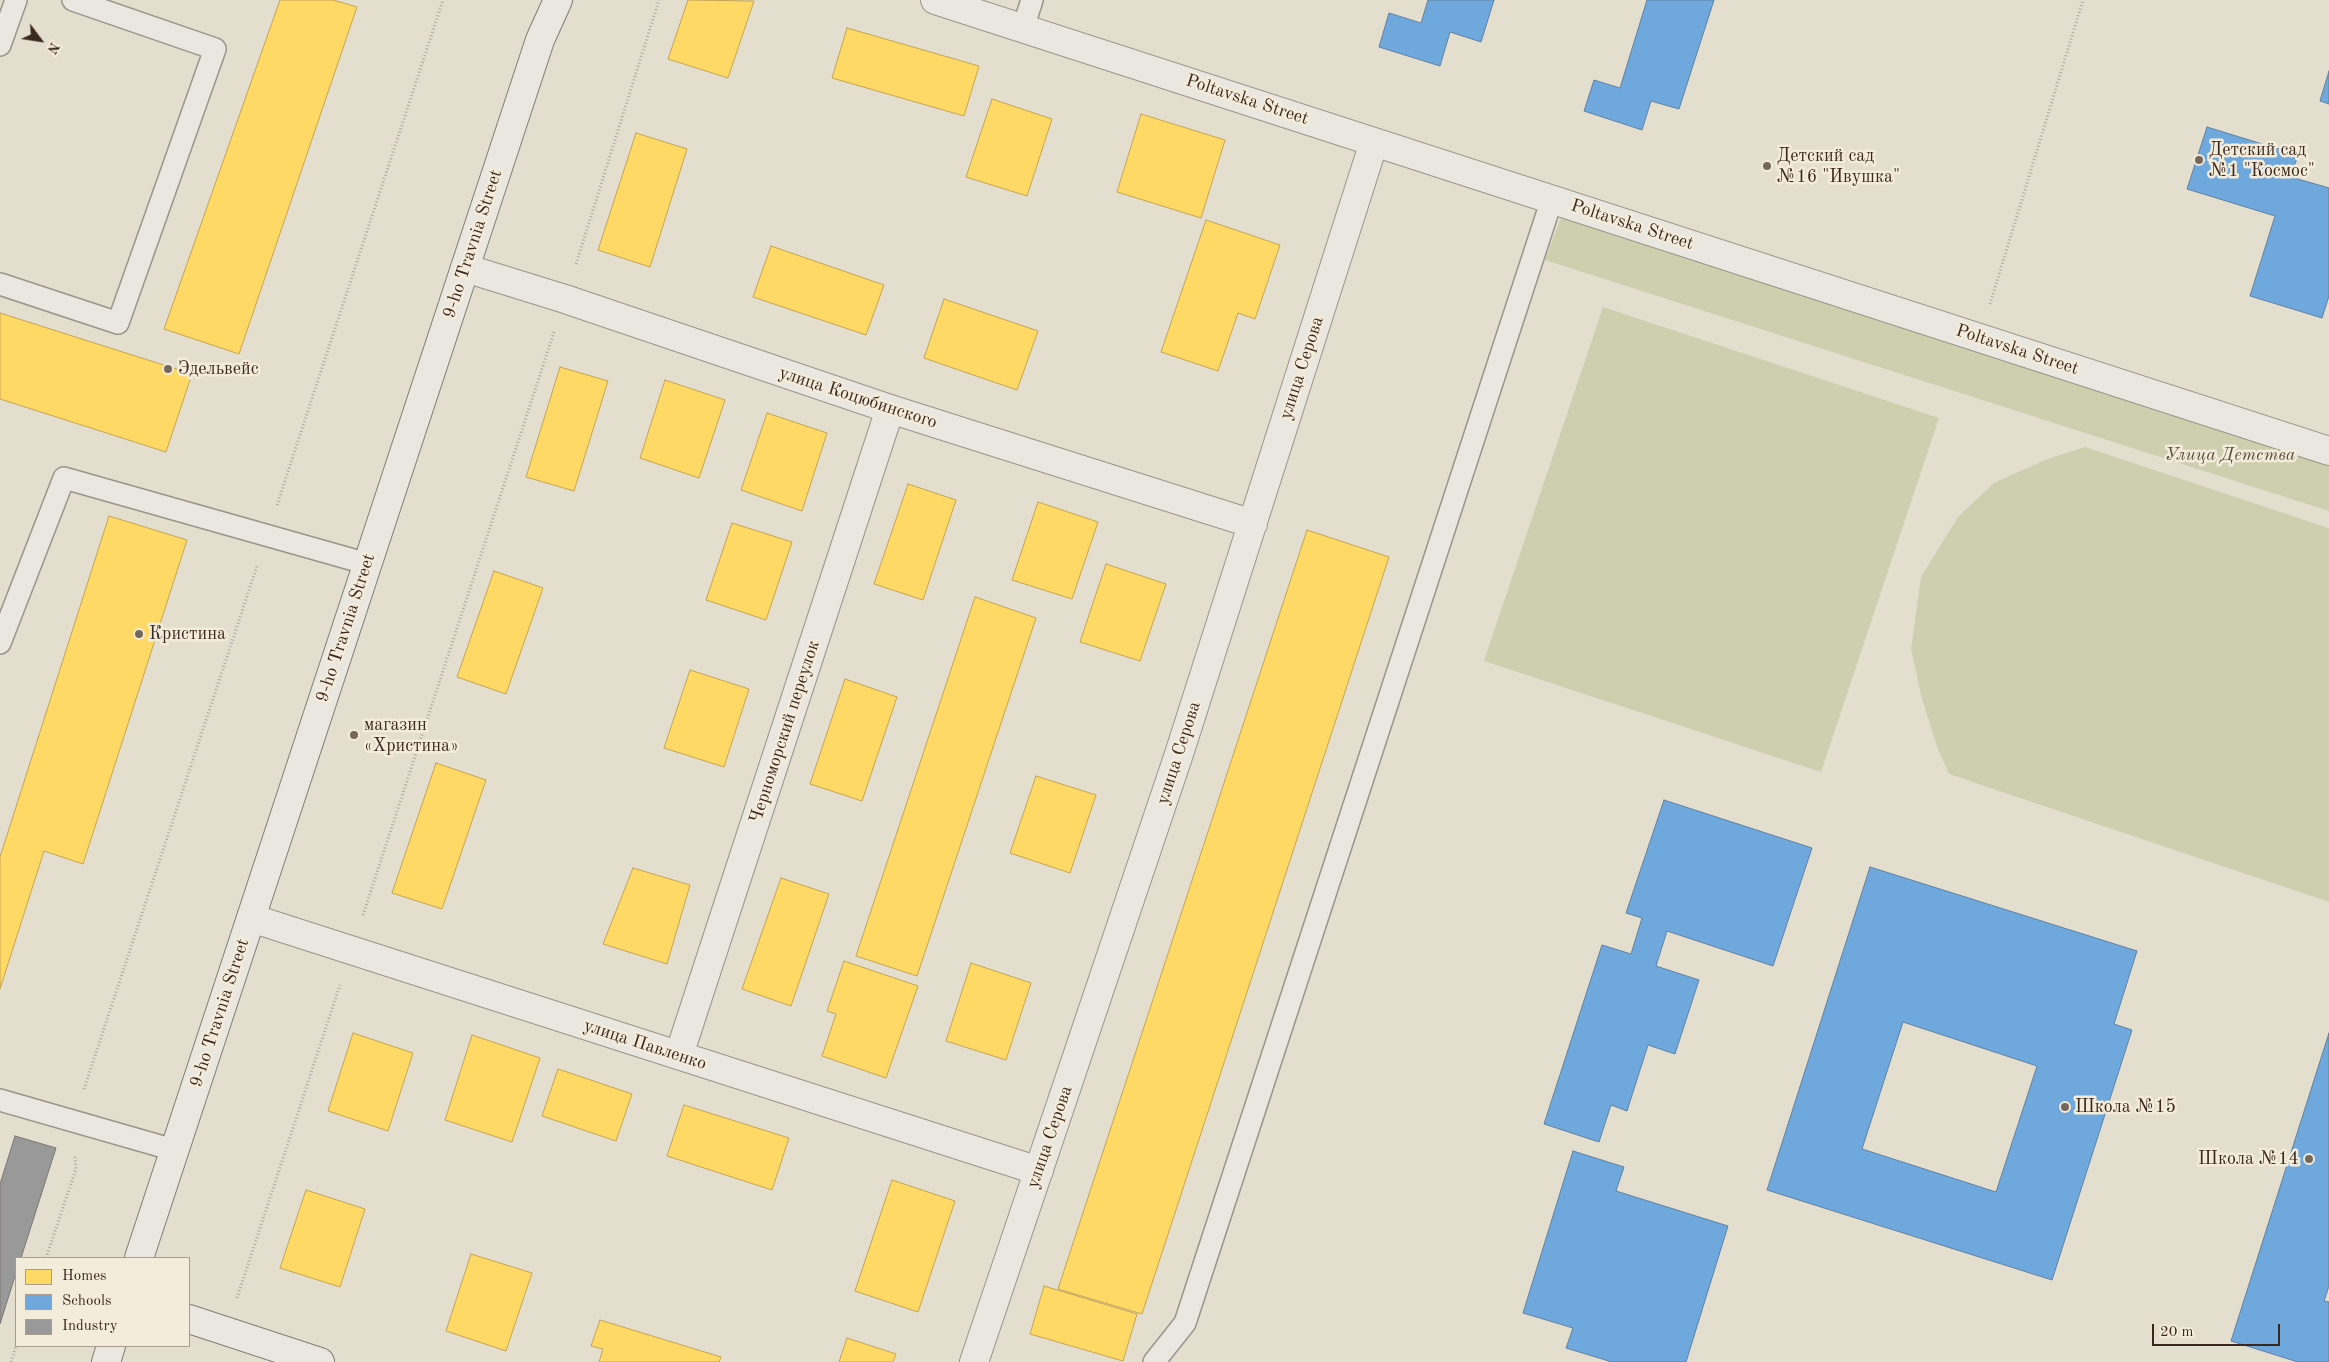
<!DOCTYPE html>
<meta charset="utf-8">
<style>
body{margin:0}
#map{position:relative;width:2329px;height:1362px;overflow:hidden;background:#e4decf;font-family:"Old Standard TT",serif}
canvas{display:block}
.legend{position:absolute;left:15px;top:1257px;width:175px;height:90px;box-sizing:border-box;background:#f3ecdb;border:1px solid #a99d90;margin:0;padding:6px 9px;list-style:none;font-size:15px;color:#3a271f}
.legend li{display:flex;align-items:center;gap:10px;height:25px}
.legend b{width:25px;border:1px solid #a99d90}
.north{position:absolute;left:15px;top:15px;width:50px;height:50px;-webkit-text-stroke:4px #f3ecdb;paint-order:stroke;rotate:121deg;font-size:14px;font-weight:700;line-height:20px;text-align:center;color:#3a271f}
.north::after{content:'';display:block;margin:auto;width:18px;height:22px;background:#3a271f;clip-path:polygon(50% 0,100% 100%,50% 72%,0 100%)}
.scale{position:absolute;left:2152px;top:1324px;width:128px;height:22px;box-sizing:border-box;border:2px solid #3a271f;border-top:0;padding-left:6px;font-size:15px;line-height:18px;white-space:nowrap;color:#3a271f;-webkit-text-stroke:4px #f3ecdb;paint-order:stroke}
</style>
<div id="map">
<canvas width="2329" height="1362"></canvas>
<ul class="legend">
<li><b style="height:14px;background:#ffd966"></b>Homes</li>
<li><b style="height:14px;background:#6fa8dc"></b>Schools</li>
<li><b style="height:14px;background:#999"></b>Industry</li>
</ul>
<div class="north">N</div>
<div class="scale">20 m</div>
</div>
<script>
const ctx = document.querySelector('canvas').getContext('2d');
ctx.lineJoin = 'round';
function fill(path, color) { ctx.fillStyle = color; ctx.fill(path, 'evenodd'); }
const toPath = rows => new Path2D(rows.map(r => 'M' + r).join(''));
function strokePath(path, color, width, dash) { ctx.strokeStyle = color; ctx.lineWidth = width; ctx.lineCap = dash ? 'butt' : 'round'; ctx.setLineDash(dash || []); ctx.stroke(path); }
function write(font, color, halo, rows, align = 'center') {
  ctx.font = font + ' "Old Standard TT",serif'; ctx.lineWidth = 5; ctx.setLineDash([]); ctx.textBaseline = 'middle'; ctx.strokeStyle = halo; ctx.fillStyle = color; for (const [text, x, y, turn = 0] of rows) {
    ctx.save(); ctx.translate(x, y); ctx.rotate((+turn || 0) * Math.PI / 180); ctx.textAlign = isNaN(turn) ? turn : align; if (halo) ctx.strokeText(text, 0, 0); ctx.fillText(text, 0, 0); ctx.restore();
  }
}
fill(toPath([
 [1561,217,2329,461,2329,511,1545,260],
 [1603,307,1939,418,1821,772,1484,661],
 [2085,447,2329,528,2329,902,1949,774,1938,749,1922,699,1911,649,1921,577,1958,517,1994,483,2045,460]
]), '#cdcfaf');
const homes = toPath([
 [280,0,333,0,357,7,239,354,164,329,280,0],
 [688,0,754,1,728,78,668,59,688,0],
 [847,28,979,66,964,116,832,78,847,28],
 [992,99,1052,119,1027,196,966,177,992,99],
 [1141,114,1225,140,1201,218,1117,192,1141,114],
 [636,133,687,149,650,267,598,250,636,133],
 [1206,220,1280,245,1255,319,1238,313,1218,371,1161,352,1206,220],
 [771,246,884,285,866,335,753,297,771,246],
 [944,299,1038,331,1017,390,924,358,944,299],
 [0,313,192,374,166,452,0,399,0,313],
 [560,367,608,381,574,491,526,477,560,367],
 [665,380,725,400,699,478,640,458,665,380],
 [767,413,827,433,802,511,741,490,767,413],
 [908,484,956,500,923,600,874,584,908,484],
 [1038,502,1098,522,1072,599,1012,580,1038,502],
 [109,516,187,540,83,864,44,851,0,989,0,857,109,516],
 [732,523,792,542,766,620,706,600,732,523],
 [1307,530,1389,557,1142,1314,1058,1289,1307,530],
 [1106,564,1166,584,1140,661,1080,642,1106,564],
 [494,571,543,588,506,694,457,677,494,571],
 [975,597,1036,618,917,976,856,956,975,597],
 [690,670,749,689,724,767,664,748,690,670],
 [845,679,897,697,862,801,810,784,845,679],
 [436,763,486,780,442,909,392,893,436,763],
 [1036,776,1096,795,1070,873,1010,853,1036,776],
 [633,868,690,885,667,964,603,944,633,868],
 [781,878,829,894,791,1006,742,989,781,878],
 [844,961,918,986,886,1078,822,1056,836,1014,827,1011,844,961],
 [971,963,1031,983,1006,1060,946,1041,971,963],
 [353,1033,413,1053,388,1131,328,1111,353,1033],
 [472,1035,540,1058,512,1142,445,1120,472,1035],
 [558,1069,632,1094,616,1141,542,1116,558,1069],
 [684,1105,789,1138,772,1190,667,1156,684,1105],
 [892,1180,955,1201,918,1312,855,1291,892,1180],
 [306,1190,365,1209,340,1287,280,1268,306,1190],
 [471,1254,532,1273,506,1351,446,1331,471,1254],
 [1044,1286,1137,1314,1123,1361,1030,1334,1044,1286],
 [600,1320,721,1357,719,1362,599,1362,603,1349,591,1346,600,1320],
 [847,1338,896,1354,893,1362,839,1362,847,1338]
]);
fill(homes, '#ffd966');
strokePath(homes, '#c4a451', 1);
const schools = toPath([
 [1428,0,1494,0,1481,42,1450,32,1440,66,1379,47,1389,13,1421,23,1428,0],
 [1647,0,1714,0,1679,109,1651,101,1642,130,1584,111,1594,80,1620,88,1647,0],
 [2329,71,2329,104,2320,101,2329,71],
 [2207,127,2298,155,2291,177,2329,188,2329,296,2322,318,2250,296,2275,216,2187,189,2207,127],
 [1664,800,1812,848,1773,966,1667,931,1656,966,1699,980,1675,1054,1648,1045,1627,1111,1611,1105,1599,1142,1544,1124,1602,945,1631,954,1642,918,1626,913,1664,800],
 [1870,867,2137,951,2114,1024,2132,1030,2052,1280,1767,1190,1870,867],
 [1903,1022,2037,1066,1996,1192,1862,1149,1903,1022],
 [2329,1033,2329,1286,2324,1301,2329,1302,2329,1362,2298,1362,2231,1341,2329,1033],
 [1573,1151,1624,1167,1616,1191,1728,1226,1686,1362,1612,1362,1566,1348,1573,1328,1523,1313,1573,1151]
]);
fill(schools, '#6fa8dc');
strokePath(schools, '#5f81a3', 1);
const industry = toPath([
 [15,1136,56,1148,21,1258,16,1258,16,1273,0,1324,0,1184,15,1136]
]);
fill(industry, '#999');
strokePath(industry, '#7c7774', 1);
const lane = toPath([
 [1023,28,1032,0],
 [0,45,16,0],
 [0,284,118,323,215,49,73,0],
 [0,643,64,478,368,564],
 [0,1100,174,1150],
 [1154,1362,1185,1323,1552,199]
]);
const street = toPath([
 [935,0,2329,451],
 [465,268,565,299,890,409,1253,524],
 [251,918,1039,1171],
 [679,1055,890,409],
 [974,1362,1179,754,1374,142]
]);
const secondary = toPath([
 [139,1258,540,40,558,0],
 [189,1319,320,1362],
 [106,1362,111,1346]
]);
strokePath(lane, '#9a948a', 24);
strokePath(street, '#9a948a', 30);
strokePath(secondary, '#827c73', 30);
strokePath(toPath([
 [576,264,659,0],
 [1990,304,2083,0],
 [277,505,443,0],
 [363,915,554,332],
 [84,1089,257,566],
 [46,1258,76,1169,75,1156],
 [237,1298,340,985],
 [11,1362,16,1346]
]), '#aba7a0', 3, [1, 2.5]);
strokePath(lane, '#eae7e0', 21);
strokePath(street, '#eae7e0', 28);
strokePath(secondary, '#eae7e0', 28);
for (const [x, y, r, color] of [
 [2199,160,5,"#76675d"],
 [1767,166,5,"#76675d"],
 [168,369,5,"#76675d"],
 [139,634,5,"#76675d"],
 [354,735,5,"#76675d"],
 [2065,1107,5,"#76675d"],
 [2309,1159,5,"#76675d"]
]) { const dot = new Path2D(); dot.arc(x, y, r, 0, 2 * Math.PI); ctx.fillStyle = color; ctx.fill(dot); strokePath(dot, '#f3ecdb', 2); }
write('18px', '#3a271f', '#f3ecdb', [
 ["Poltavska Street",1247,100,18],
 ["Poltavska Street",1632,225,18],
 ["9-ho Travnia Street",473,244,-72],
 ["Poltavska Street",2017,350,18],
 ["улица Серова",1302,368,-72],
 ["улица Коцюбинского",858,398,18],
 ["9-ho Travnia Street",346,628,-72],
 ["Черноморский переулок",785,732,-72],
 ["улица Серова",1179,753,-72],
 ["9-ho Travnia Street",220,1013,-72],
 ["улица Павленко",645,1045,18],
 ["улица Серова",1050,1137,-71]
]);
write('18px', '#3a271f', '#f3ecdb', [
 ["Детский сад",2209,150],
 ["№1 \"Космос\"",2209,171],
 ["Детский сад",1777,156],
 ["№16 \"Ивушка\"",1777,177],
 ["Эдельвейс",178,369],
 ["Кристина",149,634],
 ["магазин",364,725],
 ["«Христина»",364,746],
 ["Школа №15",2075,1107],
 ["Школа №14",2299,1159,"right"]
], 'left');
write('italic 18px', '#5a4e3c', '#f3ecdb', [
 ["Улица Детства",2230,455]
]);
</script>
